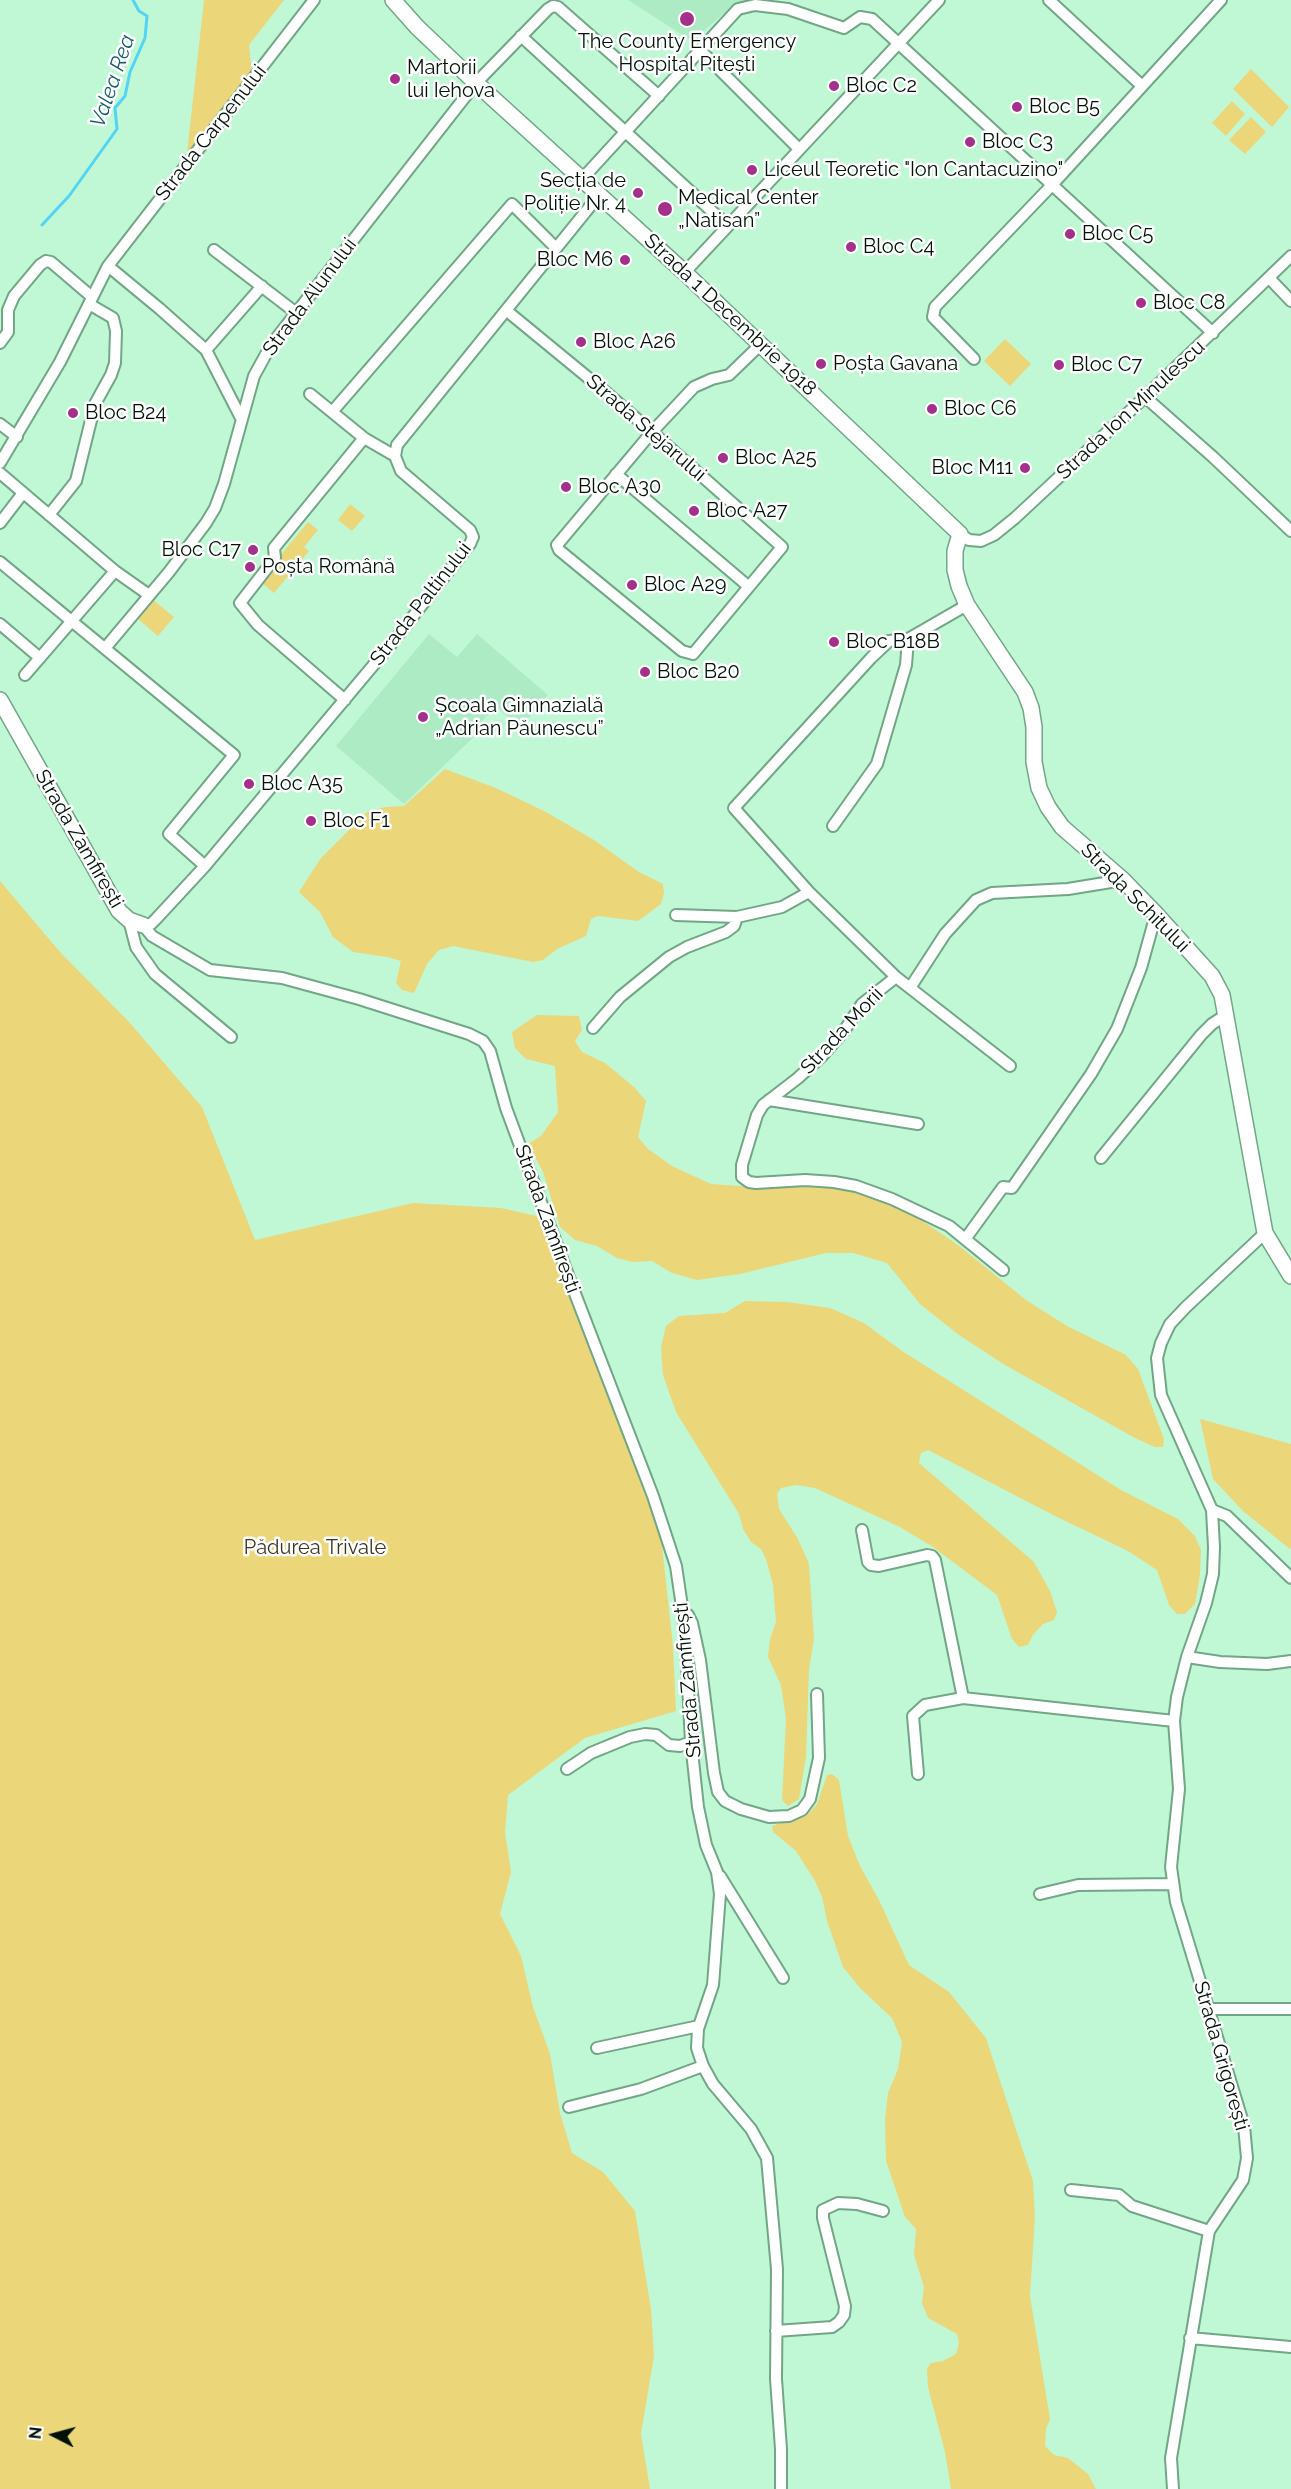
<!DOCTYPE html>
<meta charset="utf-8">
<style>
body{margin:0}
#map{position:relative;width:1291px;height:2489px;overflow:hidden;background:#c0f8d5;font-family:Raleway,sans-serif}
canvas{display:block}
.north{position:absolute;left:24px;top:2405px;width:60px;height:60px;-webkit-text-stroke:4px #fff;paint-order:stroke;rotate:276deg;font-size:16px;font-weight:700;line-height:24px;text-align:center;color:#011207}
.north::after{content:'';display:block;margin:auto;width:21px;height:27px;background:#011207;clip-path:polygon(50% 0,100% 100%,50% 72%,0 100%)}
</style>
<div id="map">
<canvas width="1291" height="2489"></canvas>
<div class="north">N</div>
</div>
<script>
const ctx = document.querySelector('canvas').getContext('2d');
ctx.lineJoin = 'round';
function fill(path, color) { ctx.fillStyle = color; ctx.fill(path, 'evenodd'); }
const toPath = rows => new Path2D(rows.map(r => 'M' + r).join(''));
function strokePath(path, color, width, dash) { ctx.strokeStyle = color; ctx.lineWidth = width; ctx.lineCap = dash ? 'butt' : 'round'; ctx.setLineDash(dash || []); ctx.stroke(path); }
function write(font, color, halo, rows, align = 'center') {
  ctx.font = font + ' Raleway,sans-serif'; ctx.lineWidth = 5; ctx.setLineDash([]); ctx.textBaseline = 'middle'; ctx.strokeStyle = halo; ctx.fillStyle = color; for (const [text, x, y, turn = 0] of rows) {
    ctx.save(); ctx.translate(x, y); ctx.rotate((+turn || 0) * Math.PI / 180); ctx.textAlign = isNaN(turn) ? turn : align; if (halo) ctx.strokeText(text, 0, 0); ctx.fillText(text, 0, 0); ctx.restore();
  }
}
fill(toPath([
 [628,0,748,0,729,9,692,41],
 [429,634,457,657,477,634,548,695,521,727,496,707,477,726,481,730,404,804,336,746]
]), '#acebc4');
fill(toPath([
 [204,0,284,0,249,45,252,74,186,162],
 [1251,69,1289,107,1272,127,1233,89],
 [1232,101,1245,114,1226,136,1212,123],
 [1251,117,1266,132,1245,154,1229,140],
 [1005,339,1031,364,1010,386,984,361],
 [350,504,365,516,352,531,338,520],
 [308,522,318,530,304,547,309,551,274,593,262,583,282,560,279,557],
 [152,599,174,617,158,636,137,618],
 [445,769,496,788,546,812,594,840,639,872,663,884,664,893,661,904,638,921,598,916,591,919,586,936,557,949,543,960,533,962,453,946,439,950,427,964,414,993,402,990,396,983,401,961,387,957,353,952,333,937,320,912,299,892,321,858,367,812,385,807,404,806],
 [0,881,60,952,129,1022,202,1107,255,1240,413,1203,501,1208,541,1217,661,1537,673,1646,676,1711,585,1738,508,1795,505,1832,511,1872,500,1914,521,1956,533,2007,550,2054,560,2113,572,2153,603,2172,635,2211,651,2309,654,2356,641,2434,650,2489,0,2489],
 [537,1015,579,1016,582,1030,575,1041,582,1052,605,1063,634,1087,646,1101,638,1137,648,1149,672,1166,711,1184,740,1186,789,1185,851,1190,885,1202,915,1216,958,1245,1026,1300,1067,1326,1126,1355,1138,1369,1164,1439,1163,1447,1155,1447,1135,1438,1005,1365,959,1335,920,1304,887,1263,853,1253,826,1253,740,1274,697,1280,672,1273,652,1261,633,1262,617,1258,597,1246,575,1240,560,1227,543,1172,528,1144,541,1136,558,1112,555,1066,526,1059,515,1048,512,1032],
 [745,1301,787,1302,830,1308,864,1323,902,1351,1121,1490,1178,1519,1195,1536,1201,1550,1200,1575,1195,1604,1185,1614,1177,1614,1169,1605,1157,1570,1128,1551,1055,1516,928,1450,921,1453,919,1463,1034,1562,1050,1591,1057,1612,1054,1620,1043,1624,1033,1635,1028,1645,1019,1647,1012,1639,997,1595,933,1547,900,1527,815,1488,796,1485,781,1488,777,1494,779,1509,798,1539,809,1564,814,1639,809,1669,806,1757,799,1799,788,1806,782,1800,786,1719,781,1685,768,1657,770,1639,776,1622,773,1585,766,1559,761,1549,751,1542,743,1529,739,1514,676,1412,663,1375,661,1347,666,1326,679,1316,725,1313],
 [1200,1419,1291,1444,1291,1550,1243,1511,1213,1479],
 [832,1774,839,1780,848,1836,860,1866,879,1900,909,1965,949,1992,986,2038,1033,2181,1035,2216,1030,2296,1050,2419,1046,2429,1045,2446,1054,2455,1068,2458,1088,2474,1096,2489,951,2489,945,2452,928,2387,927,2368,931,2363,943,2361,956,2354,959,2343,957,2334,928,2318,922,2303,924,2287,914,2255,916,2229,905,2217,886,2161,885,2120,888,2093,898,2069,902,2042,892,2018,860,1988,843,1967,827,1921,822,1897,815,1881,796,1851,773,1832,772,1826,808,1814,817,1804,827,1775]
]), '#ebd679');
strokePath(toPath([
 [42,225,69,196,117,129,115,108,125,96,130,72,145,38,147,16,139,11,133,0]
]), '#54d4f4', 3);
const street = toPath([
 [1049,0,1141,85],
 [521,36,728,226],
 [700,50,799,149],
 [583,178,738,9,755,5,788,9,844,28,860,17,872,19,1213,333],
 [600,194,397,445,395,456,401,471,470,530,473,537,470,544,392,643,205,866,156,919,151,924,143,925,152,936,210,970,282,978,359,999,469,1034,483,1041,490,1051,506,1108,574,1291,653,1496,676,1566,685,1627,691,1742,698,1807,706,1845,717,1872,720,1894,713,1985,698,2029,697,2048,703,2066,713,2084,751,2129,767,2158,777,2269,776,2379,781,2449,781,2489],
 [214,250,295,312],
 [108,266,160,309,206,350,241,418],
 [685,272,939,0],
 [1270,279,1291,301],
 [507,311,608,394,652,432,782,547,693,654,682,651,559,550,557,545,652,432,694,387,712,379,729,375,760,345],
 [0,343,8,332,8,310,14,296,40,265,46,261,51,262,92,297],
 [206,350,262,286],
 [974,359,933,317,935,307,1052,185,1221,0],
 [310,394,364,438,395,456],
 [1145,397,1213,457,1291,531],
 [332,412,512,204,556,248],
 [0,424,17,437],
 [0,463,60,362,108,266,314,0],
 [0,473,115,571,149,595],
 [616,474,748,586],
 [49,515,76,481,95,404,111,375,115,363,116,331,113,318,89,304],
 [0,523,23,493],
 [960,534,969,540,981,541,994,535,1015,518,1145,397,1291,256],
 [0,562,234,755,169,834,205,866],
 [967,605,908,639,889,641,871,658,734,808,809,892,896,977,1010,1066],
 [0,624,40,658],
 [106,647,169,572,206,523,215,508,224,484,254,376,271,345,476,83,548,9,553,6,558,7,659,96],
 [25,675,115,571],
 [345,700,258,625,240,603,275,558,274,548,364,438],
 [833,826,877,764,906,665,908,639],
 [676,915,737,917,782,907,809,892],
 [129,920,136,947,155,974,231,1037],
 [896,977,862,1004,844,1031,823,1055,798,1078,763,1105,757,1115,742,1165,742,1177,749,1182,756,1183,805,1180,834,1182,856,1186,892,1199,949,1226,1003,1270],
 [910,988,945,934,976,900,992,893,1068,889,1123,880],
 [593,1028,620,997,669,957,687,947,726,932,734,926,737,917],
 [769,1100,918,1124],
 [1101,1158,1201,1035,1212,1024,1226,1015],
 [966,1238,1003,1187,1012,1188,1091,1074,1117,1029,1141,968,1156,914],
 [1212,1510,1227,1516,1291,1578],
 [862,1530,868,1562,871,1565,879,1566,927,1555,932,1556,935,1560,963,1698],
 [688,1615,692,1623,700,1660,714,1773,718,1792,725,1801,741,1809,769,1817,789,1816,802,1810,810,1799,819,1758,817,1694],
 [1187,1657,1220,1662,1267,1664,1291,1661],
 [567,1769,591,1753,630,1737,645,1734,656,1735,669,1745,680,1746,691,1742],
 [918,1774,913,1716,925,1705,963,1698,1174,1721],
 [720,1876,783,1978],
 [1040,1894,1078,1885,1173,1884],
 [1208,2009,1291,2009],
 [597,2048,699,2026],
 [569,2107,641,2089,703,2066],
 [1071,2190,1119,2195,1132,2206,1209,2231],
 [776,2331,832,2327,839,2322,844,2315,845,2306,823,2218,823,2210,838,2203,857,2204,883,2211],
 [1190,2338,1291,2347],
 [1173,2489,1171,2458,1209,2231,1243,2180,1247,2158,1244,2126,1176,1902,1171,1867,1179,1789,1174,1721,1177,1697,1187,1657,1206,1603,1213,1574,1214,1547,1212,1510,1161,1395,1157,1358,1161,1343,1170,1324,1186,1307,1265,1233]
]);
const secondary = toPath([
 [393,0,417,27,476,83,683,271,960,534,955,551,955,570,959,586,967,605,1025,692,1031,708,1034,727,1034,762,1039,788,1048,807,1062,827,1123,880,1156,914,1212,976,1222,995,1265,1233,1291,1276],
 [0,700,119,911,129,920,143,925]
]);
strokePath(street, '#71a686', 14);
strokePath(secondary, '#71a686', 18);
strokePath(street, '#fff', 10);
strokePath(secondary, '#fff', 15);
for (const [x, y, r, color] of [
 [687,19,8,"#a3318c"],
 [395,79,6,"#a3318c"],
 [834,86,6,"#a3318c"],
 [1017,107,6,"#a3318c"],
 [970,142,6,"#a3318c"],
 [752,170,6,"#a3318c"],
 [638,193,6,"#a3318c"],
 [665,209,8,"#a3318c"],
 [1070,234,6,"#a3318c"],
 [851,247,6,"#a3318c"],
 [625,260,6,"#a3318c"],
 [1141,303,6,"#a3318c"],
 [581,342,6,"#a3318c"],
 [821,364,6,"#a3318c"],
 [1059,365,6,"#a3318c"],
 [932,409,6,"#a3318c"],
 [73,413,6,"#a3318c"],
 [723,458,6,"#a3318c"],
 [1025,468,6,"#a3318c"],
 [566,487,6,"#a3318c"],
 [694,511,6,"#a3318c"],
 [253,550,6,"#a3318c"],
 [250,567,6,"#a3318c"],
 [632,585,6,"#a3318c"],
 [834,642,6,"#a3318c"],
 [645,672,6,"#a3318c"],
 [423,717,6,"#a3318c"],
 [249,784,6,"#a3318c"],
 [311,821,6,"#a3318c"]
]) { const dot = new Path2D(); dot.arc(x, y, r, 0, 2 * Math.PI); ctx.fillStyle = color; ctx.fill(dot); strokePath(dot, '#fff', 2); }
write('20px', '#011207', '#fff', [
 ["The County Emergency",687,42,"center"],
 ["Hospital Pitești",687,65,"center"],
 ["Martorii",407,68],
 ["lui Iehova",407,91],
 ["Bloc C2",846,86],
 ["Bloc B5",1029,107],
 ["Bloc C3",982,142],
 ["Liceul Teoretic \"Ion Cantacuzino\"",764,170],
 ["Secția de",626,181,"right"],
 ["Poliție Nr. 4",626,204,"right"],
 ["Medical Center",678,198],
 ["„Natisan”",678,221],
 ["Bloc C5",1082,234],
 ["Bloc C4",863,247],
 ["Bloc M6",613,260,"right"],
 ["Bloc C8",1153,303],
 ["Bloc A26",593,342],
 ["Poșta Gavana",833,364],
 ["Bloc C7",1071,365],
 ["Bloc C6",944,409],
 ["Bloc B24",85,413],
 ["Bloc A25",735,458],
 ["Bloc M11",1013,468,"right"],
 ["Bloc A30",578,487],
 ["Bloc A27",706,511],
 ["Bloc C17",241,550,"right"],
 ["Poșta Română",262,567],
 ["Bloc A29",644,585],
 ["Bloc B18B",846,642],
 ["Bloc B20",657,672],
 ["Școala Gimnazială",435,706],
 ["„Adrian Păunescu”",435,729],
 ["Bloc A35",261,784],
 ["Bloc F1",323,821]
], 'left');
write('20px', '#011207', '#fff', [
 ["Strada Carpenului",211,133,-52],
 ["Strada Alunului",310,297,-53],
 ["Strada 1 Decembrie 1918",730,315,43],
 ["Strada Ion Minulescu",1131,410,-43],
 ["Strada Stejarului",646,428,41],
 ["Strada Paltinului",421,604,-52],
 ["Strada Zamfirești",79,839,60],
 ["Strada Schitului",1135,898,45],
 ["Strada Morii",842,1031,-47],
 ["Strada Zamfirești",547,1219,70],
 ["Strada Zamfirești",688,1680,-95],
 ["Strada Grigorești",1221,2056,74]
]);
write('20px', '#3a351f', '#fff', [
 ["Pădurea Trivale",315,1548]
]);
write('italic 21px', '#125a6b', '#fff', [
 ["Valea Rea",113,81,-71]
]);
</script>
